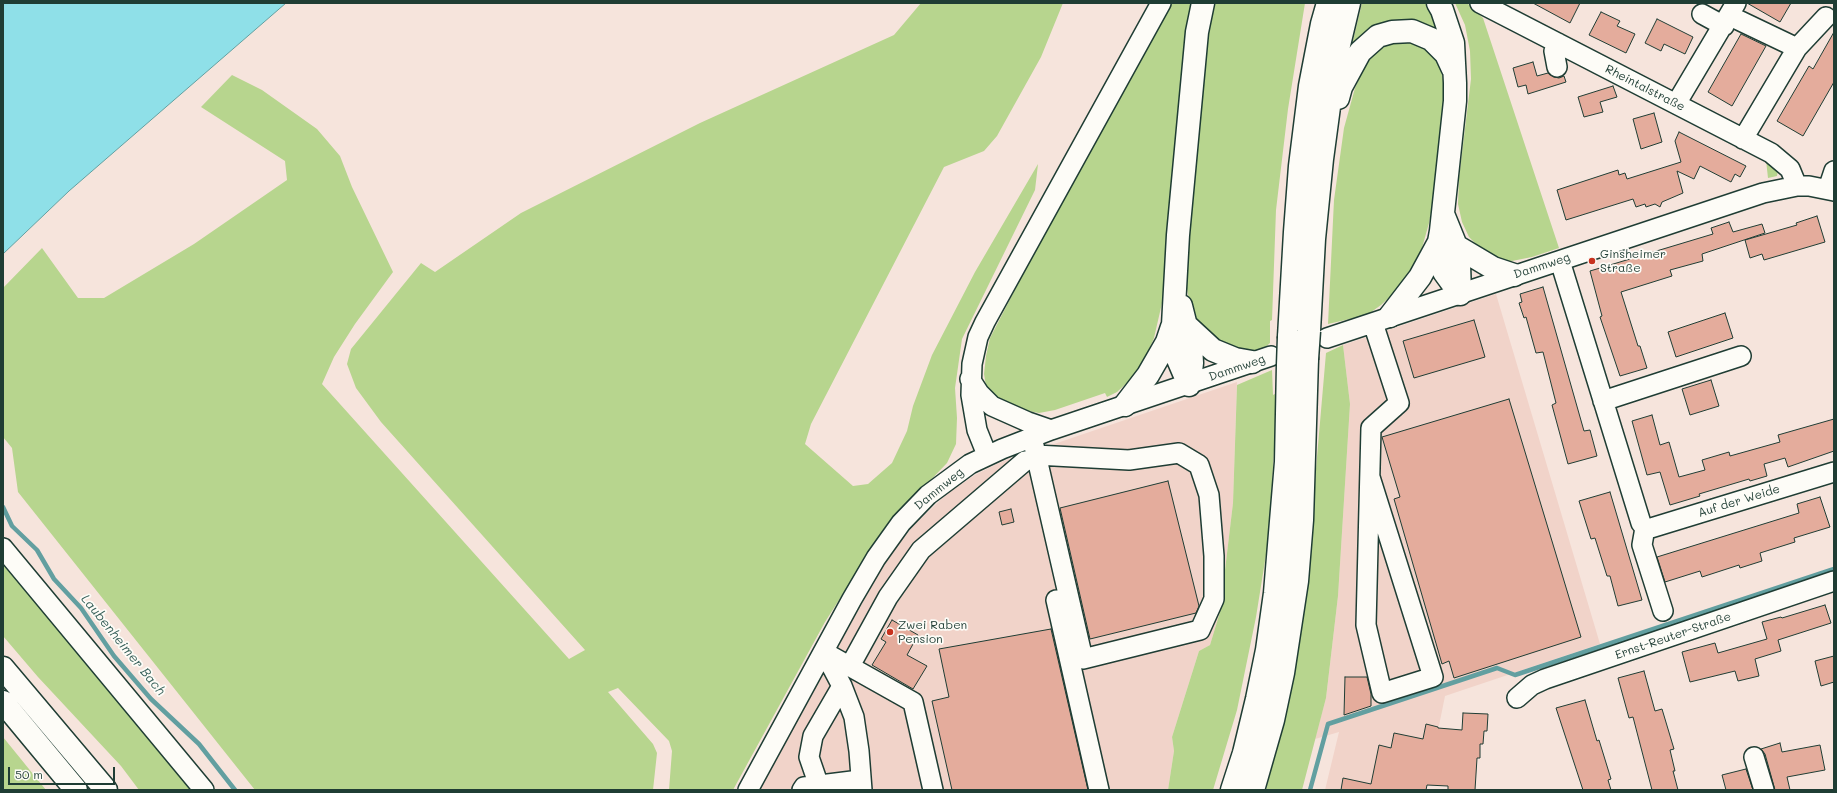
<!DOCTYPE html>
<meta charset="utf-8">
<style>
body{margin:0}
#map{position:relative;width:1837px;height:793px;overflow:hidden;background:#f6e4dc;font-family:Mali,sans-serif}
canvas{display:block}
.frame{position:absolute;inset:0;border:4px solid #1f3d34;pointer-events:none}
.scale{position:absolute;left:8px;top:767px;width:107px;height:18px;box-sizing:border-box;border:2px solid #1f3d34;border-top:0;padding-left:5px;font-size:12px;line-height:14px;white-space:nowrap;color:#1f3d34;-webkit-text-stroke:3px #fdfcf7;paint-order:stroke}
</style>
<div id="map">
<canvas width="1837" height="793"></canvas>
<div class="frame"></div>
<div class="scale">50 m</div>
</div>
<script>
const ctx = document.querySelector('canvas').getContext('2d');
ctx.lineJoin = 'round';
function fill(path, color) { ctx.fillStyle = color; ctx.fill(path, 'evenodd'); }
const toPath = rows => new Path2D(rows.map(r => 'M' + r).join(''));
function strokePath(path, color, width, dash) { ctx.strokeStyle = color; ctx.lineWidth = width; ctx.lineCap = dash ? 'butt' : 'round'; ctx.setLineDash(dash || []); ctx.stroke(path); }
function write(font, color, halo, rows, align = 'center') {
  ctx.font = font + ' Mali,sans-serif'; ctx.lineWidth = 3.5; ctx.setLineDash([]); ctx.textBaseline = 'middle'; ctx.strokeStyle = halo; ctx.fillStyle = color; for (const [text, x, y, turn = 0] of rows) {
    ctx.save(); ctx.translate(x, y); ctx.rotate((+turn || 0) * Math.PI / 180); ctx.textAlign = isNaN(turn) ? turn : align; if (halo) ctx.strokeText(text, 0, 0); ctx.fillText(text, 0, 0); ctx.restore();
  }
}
fill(toPath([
 [1496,294,1600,644,1445,696,1426,790,1325,790,1339,732,1315,739,1326,698,1338,596,1350,404,1343,345],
 [1237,382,1233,503,1220,612,1210,645,1199,651,1172,737,1174,751,1168,790,759,790,886,560,914,525,947,494,975,475,1001,462]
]), '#f1d3c9');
fill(toPath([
 [921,3,1063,3,1041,57,997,136,984,151,944,167,811,424,805,444,853,486,868,484,892,463,907,431,913,406,932,355,975,272,1038,164,1035,190,962,339,955,388,957,418,956,444,947,463,897,515,875,543,825,622,733,790,669,790,672,751,669,741,618,688,608,692,653,744,657,753,653,790,255,790,18,492,12,448,3,437,3,288,42,248,78,298,104,298,194,244,287,180,285,161,201,107,232,75,262,90,317,129,340,156,352,187,393,272,355,324,334,357,322,384,569,659,585,650,381,422,356,388,347,364,351,349,421,263,435,272,521,213,700,123,894,35],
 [1170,3,1191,3,1186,33,1165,290,1154,338,1144,361,1131,379,1117,392,1107,397,1105,393,1055,410,1039,413,1018,409,991,396,986,386,984,374,986,356,990,338,1050,222],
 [1214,3,1305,3,1288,109,1276,210,1272,320,1270,321,1270,343,1262,350,1240,350,1224,346,1200,327,1190,306,1185,277,1203,50],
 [1362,3,1427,3,1436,14,1443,36,1429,25,1413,20,1395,20,1381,24,1368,30,1361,39,1352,45],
 [1455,3,1467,3,1483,18,1559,248,1532,257,1507,262,1495,259,1481,249,1469,237,1462,222,1458,204,1459,178,1471,79,1470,51,1465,25],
 [1397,39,1421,44,1433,53,1440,67,1445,88,1434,197,1429,223,1422,248,1409,273,1394,293,1381,305,1367,315,1328,324,1334,200,1344,128,1355,88,1368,59,1385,43],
 [1766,160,1778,170,1777,176,1768,178],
 [1343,345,1350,404,1338,596,1326,698,1302,790,1266,790,1284,714,1303,619,1326,353],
 [1272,370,1273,395,1275,394,1275,433,1269,536,1256,617,1237,710,1213,790,1168,790,1174,751,1172,737,1199,651,1210,645,1220,612,1233,503,1237,385],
 [3,555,197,790,139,790,121,766,38,677,3,636],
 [3,737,46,790,3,790]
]), '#b7d58e');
const water = toPath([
 [3,3,286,3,69,191,3,254,3,3]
]);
fill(water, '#8fe0e8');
strokePath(water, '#629fa0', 1);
strokePath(toPath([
 [3,507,12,526,37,550,54,579,81,608,114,656,151,699,199,744,235,790],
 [1310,790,1328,724,1497,668,1515,675,1834,569]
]), '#629fa0', 4.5);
const building = toPath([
 [1533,3,1580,3,1570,23,1533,3],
 [1747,3,1791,3,1780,22,1747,3],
 [1601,12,1620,21,1617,26,1635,34,1626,53,1589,35,1601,12],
 [1657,19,1693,37,1685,54,1664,44,1661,51,1645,43,1657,19],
 [1834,32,1834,82,1803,136,1777,121,1809,66,1813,69,1834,32],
 [1741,34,1766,46,1732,106,1708,92,1741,34],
 [1533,62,1537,76,1548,73,1554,77,1559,78,1564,76,1566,82,1528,94,1526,85,1518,87,1513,68,1533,62],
 [1613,86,1617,97,1600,102,1603,112,1584,117,1578,97,1613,86],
 [1654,113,1662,142,1641,149,1633,119,1654,113],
 [1679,132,1746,166,1740,177,1735,174,1731,182,1700,166,1694,179,1677,171,1683,193,1662,202,1660,207,1655,204,1646,207,1645,204,1636,207,1633,199,1566,220,1557,190,1618,170,1619,175,1625,173,1627,179,1681,162,1675,141,1679,132],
 [1817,216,1825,242,1764,260,1762,254,1750,258,1745,240,1797,225,1796,223,1817,216],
 [1729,222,1733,232,1762,224,1765,233,1702,254,1703,261,1670,270,1672,276,1621,292,1638,346,1640,346,1647,368,1620,376,1600,317,1602,316,1590,271,1713,234,1711,228,1729,222],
 [1543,287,1584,431,1590,430,1597,456,1568,464,1552,405,1556,403,1543,352,1536,353,1526,317,1524,318,1519,303,1522,302,1520,294,1543,287],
 [1725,313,1733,338,1676,357,1668,332,1725,313],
 [1474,320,1485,357,1414,378,1403,341,1474,320],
 [1711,380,1719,406,1690,415,1682,389,1711,380],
 [1509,399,1581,637,1454,678,1449,661,1442,664,1394,499,1400,497,1382,437,1509,399],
 [1652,415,1660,445,1669,442,1679,477,1705,470,1702,460,1729,452,1730,456,1780,442,1778,435,1834,419,1834,451,1788,467,1785,458,1764,464,1767,476,1750,481,1749,479,1699,494,1700,496,1670,505,1660,472,1647,475,1632,421,1652,415],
 [1168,481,1199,606,1196,613,1090,639,1060,508,1168,481],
 [1610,492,1642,600,1618,606,1610,576,1607,576,1595,538,1591,539,1579,501,1610,492],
 [1820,497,1830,527,1794,538,1795,542,1760,553,1762,561,1740,568,1739,565,1702,577,1700,571,1665,582,1657,557,1799,513,1797,504,1820,497],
 [1011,509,1014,522,1002,525,999,512,1011,509],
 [1825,605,1831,623,1778,640,1781,651,1755,659,1759,676,1738,681,1735,671,1690,682,1682,652,1715,643,1718,653,1767,639,1762,622,1781,617,1782,618,1825,605],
 [892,620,918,635,907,655,927,666,913,689,872,665,886,642,881,639,892,620],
 [1051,629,1088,790,952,790,932,701,949,697,939,649,1051,629],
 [1834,656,1834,682,1821,686,1815,661,1834,656],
 [1644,671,1655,711,1662,709,1674,749,1670,750,1675,771,1673,771,1678,790,1652,790,1633,717,1629,718,1618,678,1644,671],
 [1345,677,1367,677,1371,694,1371,706,1344,715,1345,677],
 [1585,700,1597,741,1599,740,1611,779,1608,780,1611,790,1583,790,1556,708,1585,700],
 [1463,713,1488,714,1487,731,1484,731,1483,744,1480,744,1480,758,1477,758,1475,790,1448,790,1448,786,1427,785,1426,790,1341,790,1343,778,1371,784,1379,745,1391,748,1394,733,1423,739,1426,724,1438,727,1438,728,1462,730,1463,713],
 [1780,743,1782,752,1820,745,1825,770,1787,777,1790,790,1775,790,1765,754,1761,749,1780,743],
 [1746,769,1753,790,1726,790,1722,775,1746,769]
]);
fill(building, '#e4ac9c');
strokePath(building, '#1f3d34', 1);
const minor = toPath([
 [1480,3,1771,153,1790,169,1797,186],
 [1702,14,1724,26],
 [1730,16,1797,48],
 [1557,67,1554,51,1558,43],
 [1676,104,1736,3],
 [1743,139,1797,48,1826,17],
 [1828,189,1834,171],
 [1560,261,1641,523,1645,528,1642,545,1663,611],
 [1327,338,1763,193,1797,186,1809,186,1834,191],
 [970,379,979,393,992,406,1028,422,1051,430],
 [1603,401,1741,356],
 [1032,437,1083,659,1200,630,1214,599,1214,556,1209,495,1199,465,1179,453,1129,460,1036,455],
 [987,455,977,430,971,395,972,364,978,337,985,322,1161,3],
 [1370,477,1433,677,1382,693,1366,625,1371,428,1399,403,1373,323],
 [1645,528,1651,528,1834,472],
 [3,548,204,790],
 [1056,600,1099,790],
 [850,666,888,597,921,550,1025,461],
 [1517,698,1532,685,1545,679,1834,581],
 [1754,757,1764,790],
 [819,786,809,757,813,736,842,686],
 [748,790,852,599,876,558,901,523,928,495,970,464,1002,449,1051,430,1271,356],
 [802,790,804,787,860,780],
 [862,790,859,751,854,717,842,686,824,652,913,702,933,790]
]);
const highway = toPath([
 [1338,98,1341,87,1360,52,1378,36,1392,32,1412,31,1431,39,1446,54,1453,69],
 [1443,214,1456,246,1459,264,1460,294],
 [1439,242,1444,272,1460,294],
 [1456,246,1493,268,1514,275],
 [1181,306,1191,346,1192,363,1190,380],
 [1390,316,1420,277,1439,242,1441,231,1455,101,1455,83,1453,43,1442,10,1438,3],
 [1187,326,1213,350,1235,359,1252,362],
 [1309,331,1314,239,1322,159,1335,62,1349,3],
 [1289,337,1295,232,1300,166,1310,86,1322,24,1328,3],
 [1189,385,1177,357,1173,325,1178,235,1197,32,1203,3],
 [1125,405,1148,375,1167,342,1172,327],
 [3,668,106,790],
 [3,702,76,790],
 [1232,790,1244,753,1257,699,1267,650,1275,593,1286,462,1288,365],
 [1253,790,1273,720,1283,673,1297,581,1302,520,1307,359]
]);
strokePath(minor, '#1f3d34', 22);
strokePath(highway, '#1f3d34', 25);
strokePath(minor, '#fdfcf7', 19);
strokePath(highway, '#fdfcf7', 22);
const highwayBridge = toPath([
 [1307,359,1309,331],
 [1288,365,1289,337]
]);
strokePath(highwayBridge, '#1f3d34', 25, []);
strokePath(highwayBridge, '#fdfcf7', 22);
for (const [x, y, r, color] of [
 [1592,261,4,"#c8321e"],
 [890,632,4,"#c8321e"]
]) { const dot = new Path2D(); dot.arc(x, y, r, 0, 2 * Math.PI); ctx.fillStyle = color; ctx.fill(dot); strokePath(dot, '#fdfcf7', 1.5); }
write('12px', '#1f3d34', '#fdfcf7', [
 ["Rheintalstraße",1645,88,27],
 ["Dammweg",1542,266,-18],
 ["Dammweg",1237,368,-19],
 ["Dammweg",939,489,-39],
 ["Auf der Weide",1739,501,-17],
 ["Ernst-Reuter-Straße",1673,636,-19]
]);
write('12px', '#1f3d34', '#fdfcf7', [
 ["Ginsheimer",1600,254],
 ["Straße",1600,268],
 ["Zwei Raben",898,625],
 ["Pension",898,639]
], 'left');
write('italic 13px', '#355e58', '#fdfcf7', [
 ["Laubenheimer Bach",123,645,51]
]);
</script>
